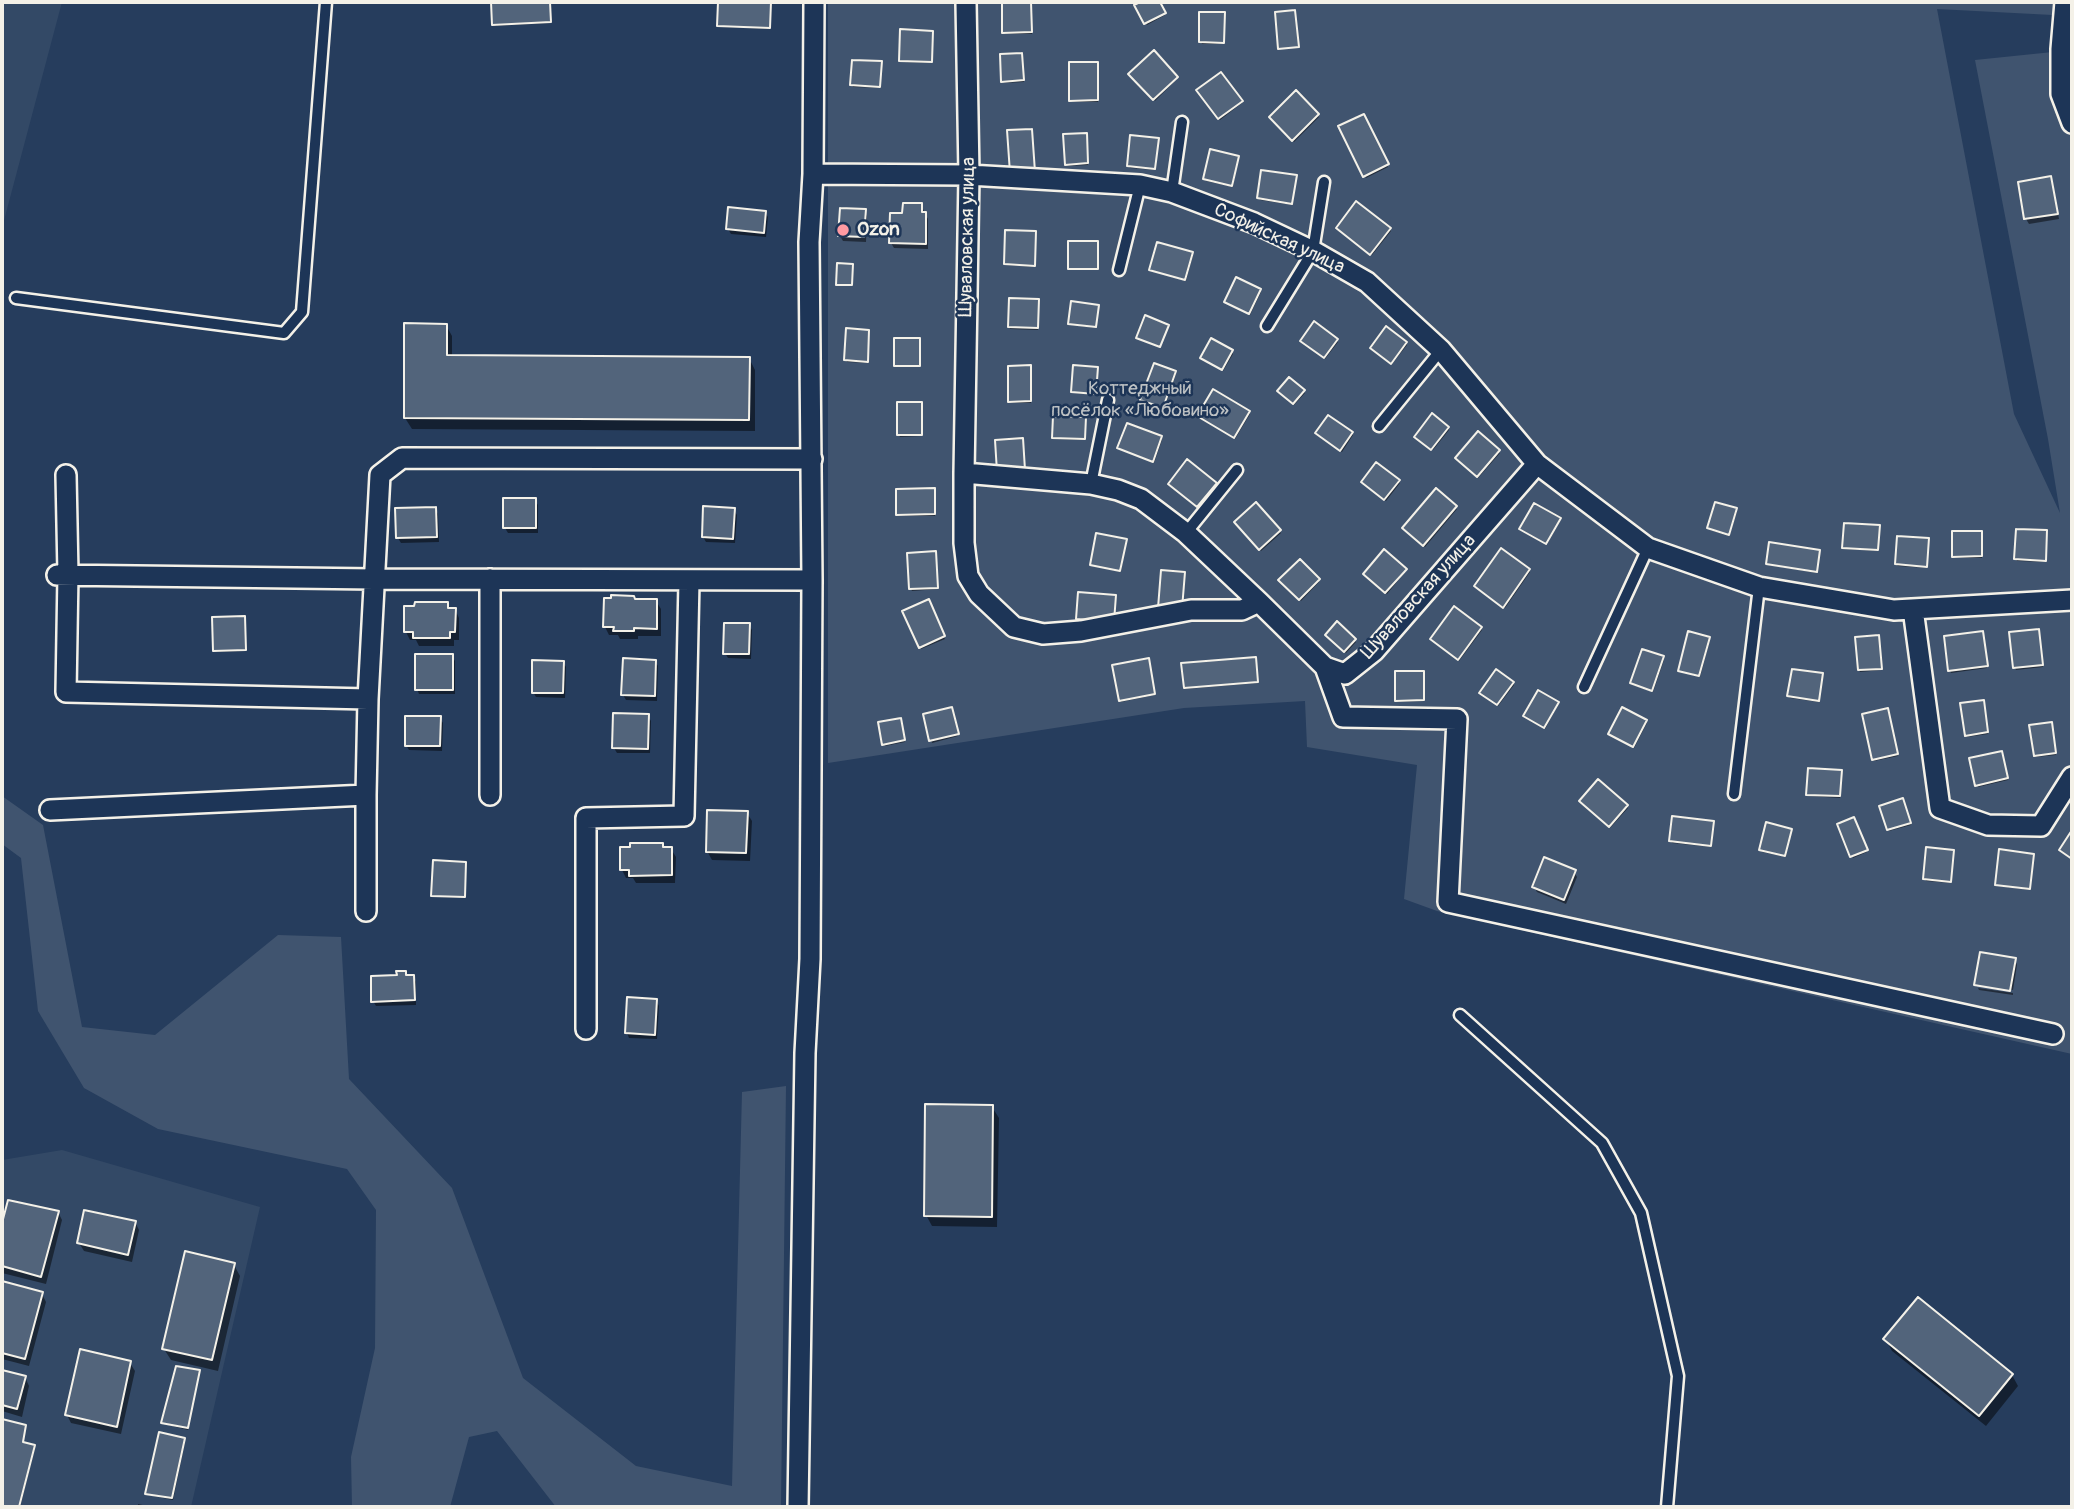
<!DOCTYPE html>
<meta charset="utf-8">
<style>
body{margin:0}
#map{position:relative;width:2074px;height:1509px;overflow:hidden;background:#263d5d;font-family:Pangolin,sans-serif}
canvas{display:block}
.frame{position:absolute;inset:0;border:4px solid #f4f1e8;pointer-events:none}
</style>
<div id="map">
<canvas width="2074" height="1509"></canvas>
<div class="frame"></div>
</div>
<script>
const ctx = document.querySelector('canvas').getContext('2d');
ctx.lineJoin = 'round';
function fill(path, color) { ctx.fillStyle = color; ctx.fill(path, 'evenodd'); }
const toPath = rows => new Path2D(rows.map(r => 'M' + r).join(''));
function strokePath(path, color, width, dash) { ctx.strokeStyle = color; ctx.lineWidth = width; ctx.lineCap = dash ? 'butt' : 'round'; ctx.setLineDash(dash || []); ctx.stroke(path); }
function write(font, color, halo, rows, align = 'center') {
  ctx.font = font + ' Pangolin,sans-serif'; ctx.lineWidth = 5; ctx.setLineDash([]); ctx.textBaseline = 'middle'; ctx.strokeStyle = halo; ctx.fillStyle = color; for (const [text, x, y, turn = 0] of rows) {
    ctx.save(); ctx.translate(x, y); ctx.rotate((+turn || 0) * Math.PI / 180); ctx.textAlign = isNaN(turn) ? turn : align; if (halo) ctx.strokeText(text, 0, 0); ctx.fillText(text, 0, 0); ctx.restore();
  }
}
fill(toPath([
 [2,2,62,2,2,228],
 [62,1150,260,1207,191,1507,2,1507,2,1160]
]), '#334966');
fill(toPath([
 [828,2,2072,2,2072,16,1937,9,2014,414,2060,513,2048,439,1975,60,2072,50,2072,1054,1437,911,1404,899,1417,765,1307,747,1305,701,1184,708,828,763],
 [2,796,43,825,82,1027,155,1035,278,935,341,937,349,1079,452,1188,523,1378,636,1466,732,1486,742,1092,786,1086,781,1507,556,1507,497,1431,469,1437,450,1507,352,1507,351,1457,375,1348,376,1210,347,1169,158,1129,84,1088,38,1011,21,858,2,844]
]), '#40546f');
fill(toPath([
 [493,2,550,2,551,23,495,26],
 [720,2,771,2,770,29,720,27],
 [1004,2,1031,2,1032,34,1005,34],
 [1144,2,1158,2,1165,15,1147,25,1137,6],
 [1224,14,1224,44,1202,44,1201,42],
 [932,32,932,63,902,62,901,60],
 [1021,55,1024,82,1004,83,1003,81],
 [881,63,881,88,853,87,852,85],
 [1098,66,1098,102,1072,102,1071,100],
 [1220,74,1242,103,1220,120,1198,91],
 [1132,76,1176,78,1177,79,1155,101],
 [1296,93,1319,117,1294,142,1272,119],
 [1363,116,1388,167,1366,178,1340,127],
 [1087,136,1088,165,1068,166,1067,164],
 [1158,140,1156,170,1130,168,1129,166],
 [1238,157,1233,187,1206,181,1205,179],
 [1295,177,1293,205,1260,200,1259,198],
 [2050,178,2053,183,2059,219,2029,224,2026,219],
 [921,205,928,219,928,249,894,248,891,243],
 [864,211,867,216,866,242,843,241,840,236],
 [765,212,768,217,766,237,731,234,728,229],
 [1390,229,1391,231,1372,255,1339,230],
 [1035,233,1035,267,1006,265,1005,264],
 [1098,245,1098,270,1071,270,1070,268],
 [1191,254,1193,255,1186,281,1152,271,1151,270],
 [1260,290,1261,292,1250,315,1226,302],
 [1038,300,1038,330,1010,329,1009,327],
 [1097,306,1096,328,1071,325,1070,323],
 [446,325,452,336,452,357,749,358,755,370,755,431,412,429,405,418],
 [868,331,868,363,847,362,846,360],
 [919,340,920,367,896,367,895,365],
 [1336,340,1338,342,1325,359,1303,343],
 [1406,343,1407,345,1392,364,1373,350],
 [1232,352,1233,354,1223,371,1204,359],
 [1031,369,1031,403,1011,403,1010,401],
 [1097,369,1096,395,1074,393,1073,392],
 [1175,372,1176,374,1164,409,1143,402,1142,400],
 [1303,391,1305,393,1294,405,1280,393],
 [922,406,922,436,900,437,899,435],
 [1249,412,1250,414,1235,439,1199,416],
 [1086,421,1085,440,1055,439,1054,437],
 [1448,428,1449,430,1433,450,1418,439],
 [1352,433,1353,435,1342,452,1318,435],
 [1161,438,1162,440,1154,463,1119,448],
 [1498,451,1500,453,1478,478,1458,460],
 [1398,481,1400,483,1386,501,1364,484],
 [1215,484,1216,486,1198,508,1171,486],
 [934,490,935,516,899,516,898,514],
 [1436,491,1457,509,1425,547,1405,530],
 [535,500,538,505,538,533,508,533,505,528],
 [1255,505,1281,533,1261,551,1237,524],
 [435,508,438,514,439,542,401,543,398,538],
 [734,510,737,515,735,543,706,542,703,537],
 [1736,510,1737,512,1729,536,1710,530,1709,528],
 [1559,519,1560,521,1547,544,1522,530],
 [1879,527,1878,551,1845,549,1844,547],
 [1981,532,1982,558,1955,558,1954,556],
 [2046,532,2046,562,2017,561,2016,559],
 [1928,540,1927,568,1898,566,1896,564],
 [1126,541,1121,572,1093,566,1091,564],
 [1819,551,1817,573,1769,565,1768,564],
 [935,553,938,589,912,591,911,589],
 [1405,570,1406,571,1387,594,1366,576],
 [1529,570,1530,572,1505,608,1476,587],
 [1318,580,1319,582,1301,601,1282,582],
 [634,601,656,601,661,609,661,636,638,636,638,639,620,639,618,635,609,635,605,627],
 [928,602,945,639,921,649,905,612],
 [447,603,451,609,455,609,459,618,459,640,454,640,454,646,419,646,416,640,410,640,406,632],
 [245,619,246,651,216,652,215,650],
 [1337,624,1356,642,1346,653,1328,637],
 [749,625,752,630,751,659,728,658,725,653],
 [1481,628,1482,630,1459,661,1433,641],
 [2039,633,2043,667,2016,670,2015,668],
 [1983,634,1987,668,1951,673,1950,671],
 [1708,639,1710,640,1700,677,1681,672,1680,670],
 [1879,639,1882,670,1860,672,1859,670],
 [452,656,455,661,455,694,419,694,417,689],
 [1663,658,1664,660,1653,692,1633,685,1632,683],
 [1255,659,1258,683,1186,689,1185,687],
 [655,661,658,666,657,701,626,700,623,695],
 [563,662,566,667,565,698,536,697,533,692],
 [1149,662,1155,695,1121,702,1120,700],
 [1424,674,1424,701,1398,702,1397,700],
 [1822,675,1819,702,1790,698,1789,696],
 [1513,683,1514,685,1498,706,1482,695],
 [1557,703,1558,705,1545,729,1525,716],
 [1984,704,1988,734,1967,737,1966,735],
 [952,711,958,736,932,743,925,716],
 [1889,712,1898,756,1874,761,1873,759],
 [648,716,651,721,650,753,617,753,614,748],
 [440,718,443,723,442,751,409,750,406,745],
 [901,721,905,742,885,746,884,744],
 [1645,721,1647,723,1634,748,1610,734],
 [2052,726,2056,755,2036,757,2035,755],
 [2002,755,2008,780,1978,787,1977,785],
 [1842,774,1840,798,1809,796,1808,794],
 [1904,802,1911,825,1889,831,1888,829],
 [1582,803,1627,806,1628,808,1610,828],
 [747,813,752,821,750,861,712,860,707,851],
 [1854,819,1867,852,1853,858,1839,825],
 [1713,822,1712,847,1672,843,1671,841],
 [1791,830,1786,857,1762,852,1761,850],
 [662,845,664,849,671,849,676,857,675,883,636,883,633,878,626,878,622,870],
 [1954,853,1951,883,1926,881,1925,879],
 [2033,855,2030,890,1998,886,1997,885],
 [465,863,465,898,434,897,433,895],
 [1574,872,1577,877,1566,904,1537,892,1534,887],
 [1981,954,2015,960,2017,965,2013,990,1977,984,1977,987,1976,985],
 [405,972,407,976,413,976,416,982,416,1005,376,1006,373,1001],
 [1978,988,2013,993,2013,995,1979,990],
 [656,1000,659,1006,657,1039,629,1038,627,1033],
 [992,1107,999,1118,997,1227,932,1226,926,1215],
 [9,1202,58,1212,62,1220,46,1284,2,1273,2,1230],
 [135,1222,139,1230,132,1262,84,1251,79,1243],
 [234,1265,240,1276,218,1371,171,1360,164,1349],
 [2,1283,42,1294,46,1302,29,1366,2,1359],
 [1886,1340,2012,1375,2018,1386,1986,1426,1892,1351],
 [130,1363,135,1371,121,1434,71,1423,67,1415],
 [2,1372,25,1377,29,1386,22,1417,2,1411],
 [199,1372,188,1430,164,1424,162,1422],
 [2,1421,25,1427,23,1444,35,1448,20,1507,2,1507],
 [184,1440,185,1442,173,1500,148,1495,147,1494],
 [138,1504,152,1507,138,1507]
]), '#0007');
const building = toPath([
 [491,2,550,2,551,22,492,25,491,2],
 [718,2,771,2,770,28,717,26,718,2],
 [1002,2,1031,2,1032,32,1002,33,1002,2],
 [1140,2,1160,2,1166,13,1144,24,1134,5,1140,2],
 [1295,10,1299,47,1278,49,1275,12,1295,10],
 [1199,12,1225,12,1224,43,1199,42,1199,12],
 [900,29,933,31,932,62,899,61,900,29],
 [1154,50,1178,77,1153,100,1128,74,1154,50],
 [1022,53,1024,80,1001,82,1000,54,1022,53],
 [852,60,882,61,880,87,850,85,852,60],
 [1069,62,1098,62,1098,100,1069,101,1069,62],
 [1221,72,1243,101,1218,119,1196,90,1221,72],
 [1296,90,1319,114,1292,141,1269,117,1296,90],
 [1364,114,1389,164,1363,177,1338,126,1364,114],
 [1032,129,1035,172,1010,173,1007,130,1032,129],
 [1087,133,1088,163,1065,165,1063,134,1087,133],
 [1130,135,1159,138,1155,169,1127,166,1130,135],
 [1210,149,1239,156,1232,186,1203,179,1210,149],
 [1261,170,1297,175,1292,204,1257,198,1261,170],
 [2051,176,2058,214,2024,219,2018,182,2051,176],
 [1356,201,1391,228,1370,255,1336,228,1356,201],
 [903,203,922,203,922,212,926,212,926,244,889,243,890,213,902,213,903,203],
 [728,207,766,211,764,233,726,229,728,207],
 [840,208,866,209,864,237,838,236,840,208],
 [1005,230,1036,231,1035,266,1004,264,1005,230],
 [1068,241,1098,241,1098,269,1068,269,1068,241],
 [1157,242,1193,252,1185,280,1149,270,1157,242],
 [837,263,853,264,852,285,836,285,837,263],
 [1236,277,1261,289,1249,314,1224,302,1236,277],
 [1009,298,1039,299,1038,328,1008,327,1009,298],
 [1071,301,1099,305,1096,327,1068,324,1071,301],
 [1145,315,1169,325,1160,347,1136,338,1145,315],
 [1314,321,1338,339,1324,358,1300,341,1314,321],
 [404,323,447,324,447,355,750,357,749,420,404,418,404,323],
 [1386,326,1407,342,1391,364,1370,348,1386,326],
 [846,328,869,330,868,362,844,360,846,328],
 [894,338,920,338,920,366,894,366,894,338],
 [1211,338,1233,350,1222,370,1200,358,1211,338],
 [1154,363,1176,371,1163,408,1140,400,1154,363],
 [1031,365,1031,401,1008,402,1008,366,1031,365],
 [1073,365,1098,367,1096,394,1071,392,1073,365],
 [1289,377,1305,390,1293,404,1277,391,1289,377],
 [1213,389,1250,411,1234,438,1197,416,1213,389],
 [897,402,922,402,922,435,897,435,897,402],
 [1432,413,1449,427,1431,450,1414,437,1432,413],
 [1328,415,1353,432,1340,451,1315,433,1328,415],
 [1053,416,1086,417,1085,439,1052,438,1053,416],
 [1127,423,1162,436,1153,462,1117,448,1127,423],
 [1478,431,1500,450,1477,477,1455,458,1478,431],
 [1023,438,1025,470,997,472,995,440,1023,438],
 [1187,459,1217,483,1197,507,1168,484,1187,459],
 [1376,462,1400,480,1384,500,1361,482,1376,462],
 [935,488,935,514,896,515,896,489,935,488],
 [1436,488,1457,506,1423,546,1402,528,1436,488],
 [503,498,536,498,536,528,503,528,503,498],
 [1256,502,1281,530,1259,550,1234,522,1256,502],
 [1715,502,1737,508,1729,535,1707,528,1715,502],
 [1534,503,1561,518,1546,544,1519,529,1534,503],
 [703,506,735,508,733,539,702,537,703,506],
 [436,507,437,537,396,538,395,508,436,507],
 [1844,523,1880,525,1878,550,1842,548,1844,523],
 [2016,529,2047,530,2046,561,2014,559,2016,529],
 [1952,531,1982,531,1982,556,1952,557,1952,531],
 [1096,533,1127,539,1120,571,1090,565,1096,533],
 [1897,536,1929,538,1927,567,1895,564,1897,536],
 [1769,542,1820,550,1817,572,1766,564,1769,542],
 [1501,548,1530,569,1503,608,1474,586,1501,548],
 [1384,549,1407,569,1385,593,1363,574,1384,549],
 [936,551,938,588,909,589,907,553,936,551],
 [1300,559,1320,579,1299,600,1278,580,1300,559],
 [1161,570,1185,572,1182,609,1158,608,1161,570],
 [1078,592,1116,595,1114,622,1076,619,1078,592],
 [611,595,634,596,635,599,657,599,657,629,634,628,634,631,613,631,614,627,603,627,604,598,611,598,611,595],
 [929,599,945,636,919,648,902,611,929,599],
 [415,602,448,602,448,608,456,608,455,632,450,632,450,638,413,638,413,632,404,632,404,606,414,606,415,602],
 [1454,606,1482,627,1458,660,1430,639,1454,606],
 [245,616,246,650,213,651,212,617,245,616],
 [1337,621,1356,639,1344,652,1325,635,1337,621],
 [724,623,750,623,749,654,723,654,724,623],
 [2039,629,2043,665,2013,668,2009,632,2039,629],
 [1688,631,1710,637,1699,676,1678,671,1688,631],
 [1983,631,1988,666,1948,671,1944,636,1983,631],
 [1879,635,1882,669,1858,670,1855,637,1879,635],
 [1642,649,1664,656,1652,691,1630,683,1642,649],
 [415,654,453,654,453,690,415,690,415,654],
 [1256,657,1258,682,1184,688,1181,663,1256,657],
 [623,658,656,660,655,696,621,695,623,658],
 [1149,658,1155,694,1119,701,1112,665,1149,658],
 [532,660,564,661,563,693,532,693,532,660],
 [1496,669,1514,682,1497,705,1479,693,1496,669],
 [1792,669,1823,673,1819,701,1787,696,1792,669],
 [1395,671,1424,671,1424,700,1395,701,1395,671],
 [1538,690,1559,702,1544,728,1523,716,1538,690],
 [1984,700,1988,732,1965,736,1960,703,1984,700],
 [952,707,959,734,929,741,923,714,952,707],
 [1622,707,1647,720,1633,747,1608,734,1622,707],
 [1888,708,1898,754,1872,760,1862,714,1888,708],
 [613,713,649,714,648,749,612,748,613,713],
 [405,716,441,716,440,746,405,746,405,716],
 [901,718,905,740,882,745,878,722,901,718],
 [2052,722,2056,753,2034,756,2029,725,2052,722],
 [2002,751,2008,778,1975,786,1969,758,2002,751],
 [1808,768,1842,770,1840,796,1806,795,1808,768],
 [1598,779,1628,805,1609,827,1579,801,1598,779],
 [1903,798,1911,823,1887,830,1879,806,1903,798],
 [707,810,748,811,746,853,706,852,707,810],
 [1672,816,1714,821,1711,846,1669,841,1672,816],
 [1854,817,1868,850,1850,857,1837,824,1854,817],
 [1766,822,1792,829,1785,856,1759,850,1766,822],
 [2072,830,2072,859,2059,850,2072,830],
 [630,843,663,843,663,847,672,847,672,875,629,876,629,870,620,870,620,847,630,847,630,843],
 [1926,847,1954,850,1951,882,1923,879,1926,847],
 [1999,849,2034,854,2030,889,1995,885,1999,849],
 [1544,857,1576,870,1564,900,1532,887,1544,857],
 [433,860,466,862,465,897,431,896,433,860],
 [1980,952,2016,958,2010,991,1974,985,1980,952],
 [396,971,406,971,406,975,414,975,415,1000,371,1002,371,976,397,975,396,971],
 [627,997,657,999,655,1035,625,1033,627,997],
 [925,1104,993,1105,992,1217,924,1216,925,1104],
 [8,1200,59,1211,41,1277,2,1266,2,1223,8,1200],
 [84,1210,136,1221,128,1255,77,1243,84,1210],
 [185,1251,235,1263,212,1360,162,1349,185,1251],
 [2,1281,43,1292,25,1359,2,1353,2,1281],
 [1918,1297,2013,1374,1979,1416,1883,1339,1918,1297],
 [80,1349,131,1361,117,1427,65,1415,80,1349],
 [176,1366,200,1370,188,1428,161,1423,176,1366],
 [2,1370,26,1376,17,1409,2,1405,2,1370],
 [2,1419,26,1425,23,1442,35,1445,19,1507,2,1507,2,1419],
 [159,1432,185,1438,172,1498,145,1494,159,1432]
]);
fill(building, '#52647b');
strokePath(building, '#f4f1e8', 2);
const lane = toPath([
 [1172,192,1182,122],
 [1119,270,1140,185],
 [16,298,284,333,302,312,326,2],
 [1267,326,1313,251,1324,182],
 [1379,426,1441,350],
 [1091,484,1108,400],
 [1186,533,1237,470],
 [1584,687,1648,548],
 [1734,794,1759,587],
 [1460,1015,1602,1143,1641,1213,1678,1376,1667,1507]
]);
const street = toPath([
 [966,2,969,175,964,473,964,543,968,576,979,594,1014,627,1043,634,1081,631,1191,610,1242,610,1259,602],
 [2065,2,2061,49,2061,94,2072,123],
 [813,174,969,175,1140,185,1172,192,1254,223,1313,251,1367,282,1441,350,1537,464,1648,548,1759,587,1894,610,2072,600],
 [964,473,1091,484,1118,490,1141,499,1186,533,1259,602,1325,667,1345,674,1374,651,1537,464],
 [66,475,68,574,66,692,368,699],
 [57,575,374,579,812,580],
 [490,579,490,795],
 [1913,609,1940,808,1988,825,2041,826,2072,777],
 [1325,667,1343,717,1457,719,1448,902,2053,1034],
 [50,810,366,795],
 [366,911,366,795,368,699,380,475,402,458,812,459],
 [586,1029,586,818,684,816,689,581],
 [798,1507,805,1053,810,959,812,580,809,242,813,174,814,2]
]);
strokePath(lane, '#f4f1e8', 15);
strokePath(street, '#f4f1e8', 24);
strokePath(lane, '#1d3557', 10);
strokePath(street, '#1d3557', 19);
for (const [x, y, r, color] of [
 [843,230,7,"#ff9aa2"]
]) { const dot = new Path2D(); dot.arc(x, y, r, 0, 2 * Math.PI); ctx.fillStyle = color; ctx.fill(dot); strokePath(dot, '#1d3557', 2.5); }
write('bold 19px', '#f4f1e8', '#1d3557', [
 ["Ozon",857,230]
], 'left');
write('19px', '#f4f1e8', '#1d3557', [
 ["Шуваловская улица",968,237,-89],
 ["Софийская улица",1279,239,25],
 ["Шуваловская улица",1419,597,-48]
]);
write('19px', '#bec2c4', '#1d3557', [
 ["Коттеджный",1140,389],
 ["посёлок «Любовино»",1140,411]
]);
</script>
